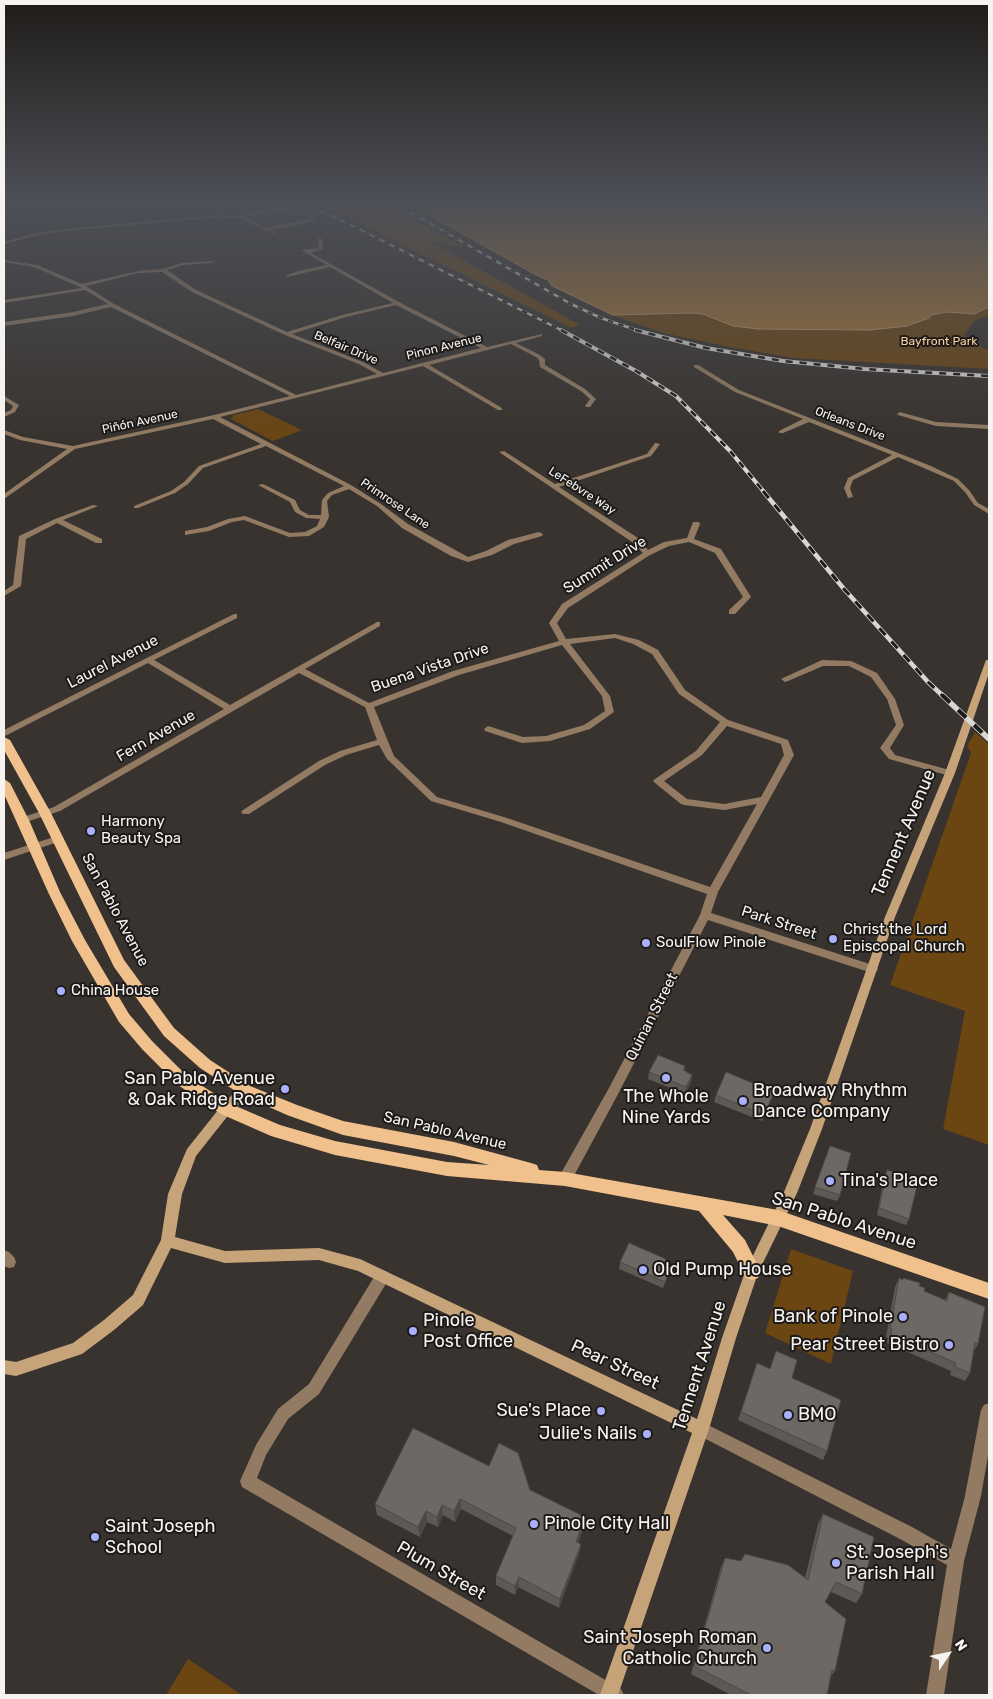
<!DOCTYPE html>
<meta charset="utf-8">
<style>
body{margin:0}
#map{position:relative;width:993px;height:1699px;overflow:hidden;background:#38332e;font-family:Rubik,sans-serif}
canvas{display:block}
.frame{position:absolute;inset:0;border:5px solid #f6f3f0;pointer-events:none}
.north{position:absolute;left:923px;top:1629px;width:50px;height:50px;-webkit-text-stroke:4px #1d1b19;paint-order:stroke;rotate:56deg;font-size:14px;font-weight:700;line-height:20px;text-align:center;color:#f6f3f0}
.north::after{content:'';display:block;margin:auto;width:18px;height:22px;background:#f6f3f0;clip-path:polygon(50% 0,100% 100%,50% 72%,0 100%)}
</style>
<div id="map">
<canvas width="993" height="1699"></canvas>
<div class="frame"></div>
<div class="north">N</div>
</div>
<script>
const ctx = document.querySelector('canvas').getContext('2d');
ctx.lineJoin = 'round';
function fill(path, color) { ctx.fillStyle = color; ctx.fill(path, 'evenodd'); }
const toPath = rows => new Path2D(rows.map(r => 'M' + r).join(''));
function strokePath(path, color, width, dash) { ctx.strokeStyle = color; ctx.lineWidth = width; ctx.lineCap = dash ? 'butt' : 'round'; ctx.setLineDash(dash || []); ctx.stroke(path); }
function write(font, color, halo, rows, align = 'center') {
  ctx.font = font + ' Rubik,sans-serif'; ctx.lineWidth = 4; ctx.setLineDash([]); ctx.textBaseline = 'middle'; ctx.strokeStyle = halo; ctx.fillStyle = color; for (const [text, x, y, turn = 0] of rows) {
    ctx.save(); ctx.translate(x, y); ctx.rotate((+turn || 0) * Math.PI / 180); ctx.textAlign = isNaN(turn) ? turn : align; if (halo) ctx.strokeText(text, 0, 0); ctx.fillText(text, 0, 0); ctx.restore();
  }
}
fill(toPath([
 [312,204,388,204,464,247,431,242,580,325,571,328,335,212],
 [989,241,989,316,975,320,964,335,983,348,989,350,989,369,794,358,730,347,663,333,617,317,552,286,548,280,536,275],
 [258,409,302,430,273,441,231,419,234,415],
 [975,732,989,744,989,1145,943,1129,965,1011,890,985,971,753,967,746],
 [791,1249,853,1271,831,1364,765,1333],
 [188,1659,242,1695,166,1695]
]), '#6b4512');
const water = toPath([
 [409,204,989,204,989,307,974,314,948,312,931,315,929,318,907,326,870,330,758,329,733,326,703,314,692,313,613,315,552,286,548,280,536,275,420,210,419,208,409,204]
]);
fill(water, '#a77434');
strokePath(water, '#bf9a6c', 1);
fill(toPath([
 [245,204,250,204,263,211,289,207,316,218,312,222,270,230,275,233,273,234,242,219,217,217,66,231,34,236,4,244,4,242,32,234,66,229,217,215,237,216,258,212,245,204],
 [289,209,311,218,266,228,245,217,289,209],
 [320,238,322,239,323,249,311,253,399,302,487,347,542,334,542,336,516,343,540,355,545,359,545,365,585,389,596,399,590,407,586,407,585,406,590,399,581,391,540,367,539,360,536,357,511,344,429,365,502,408,502,410,498,410,423,366,220,417,351,485,381,504,408,524,468,557,486,551,508,540,539,532,543,534,542,536,514,544,492,555,468,562,451,556,402,528,377,506,349,489,332,495,327,501,329,517,324,527,309,536,289,537,244,520,232,522,209,531,185,535,185,531,207,527,228,519,245,516,290,533,305,532,317,526,320,519,306,518,295,512,290,502,258,485,263,484,295,500,300,510,309,515,321,515,322,500,328,493,344,486,266,446,203,468,188,484,175,493,138,508,134,508,134,506,171,491,184,482,199,466,261,444,213,419,75,449,4,499,4,494,67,449,20,440,4,434,4,430,23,437,73,446,214,415,290,396,111,307,73,316,4,326,4,322,73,312,108,304,85,290,4,303,4,300,82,288,34,267,4,262,4,260,37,265,82,284,138,271,163,269,183,263,214,261,212,263,183,265,167,270,196,290,287,332,342,315,393,303,330,267,287,277,287,275,298,271,327,265,301,250,319,248,318,239,320,238],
 [162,272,192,292,285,335,359,364,377,374,296,395,114,304,86,286,138,273,162,272],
 [396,305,481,348,383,373,363,362,292,334,346,317,396,305],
 [694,365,698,365,739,390,931,466,958,479,969,490,978,503,989,509,989,514,974,505,965,492,954,481,898,457,853,480,850,488,853,497,848,498,844,488,848,478,892,455,809,422,783,433,779,433,779,431,803,419,735,392,694,367,694,365],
 [4,396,19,405,15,412,4,417,4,413,11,410,13,406,4,400,4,396],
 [900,412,936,422,989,425,989,429,936,426,898,415,897,414,900,412],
 [655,443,660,444,651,456,559,487,638,538,648,550,664,542,687,538,693,522,699,522,700,524,694,539,721,549,751,597,735,614,729,614,729,610,743,597,715,553,689,542,669,546,650,555,568,608,557,623,566,639,615,634,639,640,658,650,685,690,728,720,788,740,794,755,718,892,711,913,876,966,878,969,876,972,872,973,708,920,617,1096,570,1183,565,1185,560,1183,559,1179,560,1175,609,1088,700,915,707,894,501,822,431,801,387,759,379,745,346,755,325,765,249,814,243,814,241,812,243,810,319,761,340,751,377,740,365,707,299,673,60,811,23,823,20,822,18,820,20,818,54,807,224,709,148,663,7,735,4,736,4,730,234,614,237,614,237,618,154,660,230,705,377,622,380,622,380,626,305,669,369,703,453,671,559,641,549,623,562,604,643,553,632,542,499,452,504,451,555,484,647,454,655,443],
 [615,638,633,644,652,654,679,694,720,722,696,751,655,779,653,781,655,783,681,804,684,805,724,810,757,804,710,887,507,818,437,797,394,756,374,707,459,675,562,645,602,696,605,711,584,725,546,736,523,737,488,726,484,729,485,731,522,743,550,741,590,729,614,712,610,696,570,644,615,638],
 [727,726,781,744,784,755,761,797,724,804,687,799,664,781,702,755,727,726],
 [93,505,98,506,63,520,102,539,102,543,96,543,57,523,26,539,21,586,4,596,4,591,13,585,19,536,55,519,93,505],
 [822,660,851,661,877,673,895,699,904,725,890,748,895,755,953,771,955,773,953,775,950,776,889,759,880,748,896,725,887,699,871,677,849,666,823,666,788,681,785,682,781,679,822,660],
 [57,836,62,839,61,841,4,860,4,853,57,836],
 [4,1250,9,1252,14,1257,16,1262,14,1267,9,1268,4,1266,4,1250],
 [382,1270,387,1272,389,1277,387,1282,319,1394,288,1419,266,1455,257,1478,621,1689,624,1695,599,1695,242,1487,240,1481,256,1445,278,1409,309,1384,377,1272,382,1270],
 [989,1403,989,1450,981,1496,964,1561,944,1695,926,1695,947,1565,900,1539,696,1434,693,1429,696,1424,701,1421,706,1424,912,1527,951,1549,965,1496,981,1410,984,1405,989,1403]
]), '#927b62');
fill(toPath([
 [986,660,989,660,989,673,955,773,895,917,822,1129,797,1193,758,1273,736,1338,709,1429,618,1695,600,1695,692,1433,358,1271,319,1260,225,1263,171,1248,143,1305,114,1330,82,1354,16,1376,4,1374,4,1360,16,1362,73,1343,104,1320,133,1295,161,1240,168,1194,187,1149,222,1105,241,1086,245,1085,249,1086,251,1090,249,1094,230,1113,196,1156,182,1194,175,1237,225,1251,319,1248,360,1259,697,1419,722,1338,745,1272,784,1192,810,1129,885,917,945,773,986,660]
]), '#c7a37a');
fill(toPath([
 [4,737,10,740,51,813,124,960,174,1028,210,1060,250,1086,297,1105,343,1121,454,1142,531,1163,537,1165,539,1170,565,1172,778,1210,989,1283,989,1299,778,1226,723,1215,745,1240,761,1272,758,1278,752,1280,746,1278,733,1252,699,1211,565,1186,447,1176,335,1155,271,1136,221,1114,178,1085,142,1049,119,1022,72,941,48,892,4,794,4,779,10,783,29,820,60,892,85,940,129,1014,152,1041,188,1077,231,1104,280,1125,335,1141,447,1162,489,1165,454,1156,343,1135,287,1115,240,1094,200,1068,164,1036,114,967,39,813,4,750,4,737]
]), '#f0c18c');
const railFar3 = toPath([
 [305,204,341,220,563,331],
 [396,204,571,304,601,318,639,331]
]);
const railFar2 = toPath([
 [561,330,636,371,676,396,730,451,764,492],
 [635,330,706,348,783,361,865,369,989,376]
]);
const railFar1 = toPath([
 [763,491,844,589,928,682,944,697]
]);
const rail = toPath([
 [942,695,989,739]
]);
strokePath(railFar3, '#dad7d3', 2.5);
strokePath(railFar2, '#dad7d3', 4);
strokePath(railFar1, '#dad7d3', 4.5);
strokePath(rail, '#dad7d3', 5.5);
strokePath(railFar3, '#1d1b19', 2, [5.5]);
strokePath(railFar2, '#1d1b19', 2.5, [7]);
strokePath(railFar1, '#1d1b19', 3, [9]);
strokePath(rail, '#1d1b19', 4, [11]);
fill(toPath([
 [685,1066,685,1071,692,1075,691,1082,685,1094,648,1079,649,1072],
 [774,1092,772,1098,762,1121,714,1102,716,1095],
 [830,1146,840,1195,837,1201,813,1194],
 [887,1170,909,1219,906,1225,877,1215,884,1176],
 [620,1262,665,1265,669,1274,663,1288,619,1269],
 [899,1278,903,1280,903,1278,919,1286,924,1291,945,1300,949,1292,978,1344,974,1351,970,1373,965,1381,950,1375,951,1371,887,1343,888,1338,886,1337,895,1287],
 [757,1363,792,1378,827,1451,823,1460,738,1420],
 [530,1490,585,1517,584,1527,578,1542,581,1544,579,1554,559,1608,518,1587,515,1595,496,1585,496,1576,513,1536,461,1509,455,1522,443,1515,438,1527,427,1522,420,1537,377,1515,375,1504],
 [823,1514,862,1594,856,1603,831,1592,825,1602,835,1671,831,1676,827,1695,731,1695,691,1674,721,1567,725,1558,741,1561,805,1578,818,1524]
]), '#5e5955');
fill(toPath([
 [692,1075,691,1082,685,1094,686,1087],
 [774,1092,772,1098,762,1121,764,1115],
 [671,1267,669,1274,663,1288,665,1282],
 [460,1499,461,1509,455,1522,454,1511],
 [442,1505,443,1515,438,1527,437,1517],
 [426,1511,427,1522,420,1537,418,1527],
 [585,1517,584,1527,575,1552,576,1542],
 [581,1544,579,1554,559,1608,560,1599],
 [519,1577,518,1587,515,1595,515,1586]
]), '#4c4945');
const building = toPath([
 [658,1055,685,1066,683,1070,692,1075,686,1087,649,1072,658,1055],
 [726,1072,774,1092,764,1115,716,1095,726,1072],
 [830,1146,851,1153,840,1195,815,1187,830,1146],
 [887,1170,917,1179,918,1182,909,1219,879,1208,887,1170],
 [629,1243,666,1259,664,1265,671,1267,665,1282,620,1262,629,1243],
 [899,1278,903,1280,903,1278,920,1283,919,1286,925,1288,924,1291,947,1301,949,1292,985,1307,978,1344,975,1342,970,1373,955,1367,956,1363,891,1335,892,1329,890,1329,899,1278],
 [776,1351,797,1360,792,1378,841,1400,827,1451,741,1412,757,1363,770,1369,776,1351],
 [413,1428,489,1466,499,1443,518,1453,530,1490,585,1517,576,1542,581,1544,560,1599,519,1577,515,1586,496,1576,516,1528,460,1499,454,1511,442,1505,437,1517,426,1511,418,1527,375,1504,413,1428],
 [823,1514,874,1537,862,1594,836,1582,825,1602,846,1619,835,1671,832,1670,827,1695,751,1695,694,1666,725,1558,741,1561,745,1554,788,1565,808,1580,823,1514]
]);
fill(building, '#6d6863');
strokePath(building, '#4c4945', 1);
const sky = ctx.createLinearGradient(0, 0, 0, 442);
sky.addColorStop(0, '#1f1c19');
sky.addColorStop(0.46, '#4d5057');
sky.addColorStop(1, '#4d505700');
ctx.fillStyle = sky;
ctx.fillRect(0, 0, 993, 442);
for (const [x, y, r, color] of [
 [91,831,5,"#a9b0fc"],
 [833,939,5,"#a9b0fc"],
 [646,943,5,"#a9b0fc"],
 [61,991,5,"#a9b0fc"],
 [666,1078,5,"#a9b0fc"],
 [285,1089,5,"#a9b0fc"],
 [743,1101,5,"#a9b0fc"],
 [830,1181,5,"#a9b0fc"],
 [643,1270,5,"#a9b0fc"],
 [903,1317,5,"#a9b0fc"],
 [413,1331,5,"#a9b0fc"],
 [949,1345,5,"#a9b0fc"],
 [601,1411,5,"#a9b0fc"],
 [788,1415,5,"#a9b0fc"],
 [647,1434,5,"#a9b0fc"],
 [534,1524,5,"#a9b0fc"],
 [95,1537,5,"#a9b0fc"],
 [836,1563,5,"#a9b0fc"],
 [767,1648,5,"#a9b0fc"]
]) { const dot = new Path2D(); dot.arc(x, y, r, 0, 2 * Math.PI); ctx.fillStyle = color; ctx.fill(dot); strokePath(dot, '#1d1b19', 2); }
write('12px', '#fcd0a0', '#1d1b19', [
 ["Bayfront Park",939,342]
]);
write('12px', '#f6f3f0', '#1d1b19', [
 ["Pinon Avenue",444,347,-14],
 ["Belfair Drive",346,348,23],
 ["Piñón Avenue",140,422,-12],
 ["Orleans Drive",850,424,21],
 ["LeFebvre Way",582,491,33],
 ["Primrose Lane",395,504,34]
]);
write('15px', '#f6f3f0', '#1d1b19', [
 ["Summit Drive",605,565,-32],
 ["Laurel Avenue",113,662,-27],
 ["Buena Vista Drive",430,668,-19],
 ["Fern Avenue",156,736,-30],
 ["San Pablo Avenue",115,910,62],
 ["Park Street",779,923,18],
 ["Quinan Street",652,1017,-63],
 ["San Pablo Avenue",445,1131,13]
]);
write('15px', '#f6f3f0', '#1d1b19', [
 ["Harmony",101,822],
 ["Beauty Spa",101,839],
 ["Christ the Lord",843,930],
 ["Episcopal Church",843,947],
 ["SoulFlow Pinole",656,943],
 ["China House",71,991]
], 'left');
write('18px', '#f6f3f0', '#1d1b19', [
 ["Tennent Avenue",904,833,-67],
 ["San Pablo Avenue",844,1221,18],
 ["Pear Street",615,1365,25],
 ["Tennent Avenue",700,1366,-72],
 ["Plum Street",441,1571,30]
]);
write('18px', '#f6f3f0', '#1d1b19', [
 ["San Pablo Avenue",275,1079,"right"],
 ["& Oak Ridge Road",275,1100,"right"],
 ["Broadway Rhythm",753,1091],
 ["Dance Company",753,1112],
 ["The Whole",666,1097,"center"],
 ["Nine Yards",666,1118,"center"],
 ["Tina's Place",840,1181],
 ["Old Pump House",653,1270],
 ["Bank of Pinole",893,1317,"right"],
 ["Pinole",423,1321],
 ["Post Office",423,1342],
 ["Pear Street Bistro",939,1345,"right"],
 ["Sue's Place",591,1411,"right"],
 ["BMO",798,1415],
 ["Julie's Nails",637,1434,"right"],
 ["Pinole City Hall",544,1524],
 ["Saint Joseph",105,1527],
 ["School",105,1548],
 ["St. Joseph's",846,1553],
 ["Parish Hall",846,1574],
 ["Saint Joseph Roman",757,1638,"right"],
 ["Catholic Church",757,1659,"right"]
], 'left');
</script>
